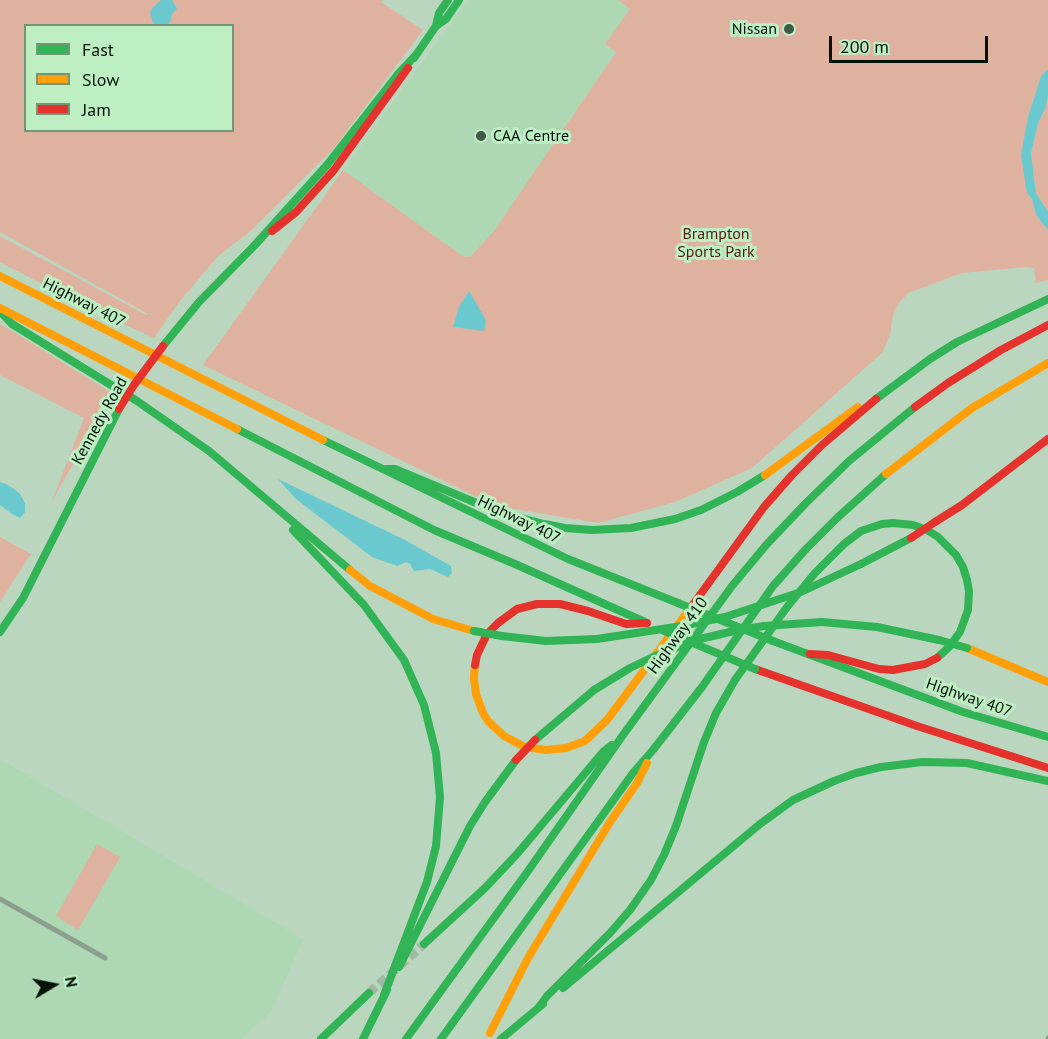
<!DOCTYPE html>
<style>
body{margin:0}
#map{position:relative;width:1048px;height:1039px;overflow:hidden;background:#bbd6be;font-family:"PT Sans",sans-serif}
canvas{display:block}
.legend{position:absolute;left:24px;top:24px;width:210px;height:108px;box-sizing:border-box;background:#bdefc3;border:2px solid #729777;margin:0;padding:8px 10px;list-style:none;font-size:18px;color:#021205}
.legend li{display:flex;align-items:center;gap:12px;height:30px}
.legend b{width:30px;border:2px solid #729777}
.north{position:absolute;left:24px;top:955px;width:60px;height:60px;-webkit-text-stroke:4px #bdefc3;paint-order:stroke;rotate:80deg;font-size:16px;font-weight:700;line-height:24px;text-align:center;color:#021205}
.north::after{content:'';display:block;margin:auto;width:21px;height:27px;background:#021205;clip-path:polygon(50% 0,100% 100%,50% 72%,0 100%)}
.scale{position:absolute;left:829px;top:36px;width:159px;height:27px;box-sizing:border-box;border:3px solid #021205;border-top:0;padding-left:8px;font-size:18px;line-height:21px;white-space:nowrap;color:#021205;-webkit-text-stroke:4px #bdefc3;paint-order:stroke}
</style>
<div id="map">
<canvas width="1048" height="1039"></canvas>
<ul class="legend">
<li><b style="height:8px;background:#30b455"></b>Fast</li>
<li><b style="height:8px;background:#ff9f0a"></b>Slow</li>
<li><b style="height:8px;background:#e5322d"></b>Jam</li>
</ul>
<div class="north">N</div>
<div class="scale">200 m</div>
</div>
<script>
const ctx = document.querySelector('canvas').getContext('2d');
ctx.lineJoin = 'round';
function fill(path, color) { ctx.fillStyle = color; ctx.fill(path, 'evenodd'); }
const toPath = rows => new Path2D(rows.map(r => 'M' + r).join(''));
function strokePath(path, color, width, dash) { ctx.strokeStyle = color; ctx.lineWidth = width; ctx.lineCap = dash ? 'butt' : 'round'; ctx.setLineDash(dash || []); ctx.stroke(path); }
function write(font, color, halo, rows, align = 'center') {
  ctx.font = font + ' "PT Sans",sans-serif'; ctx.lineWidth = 6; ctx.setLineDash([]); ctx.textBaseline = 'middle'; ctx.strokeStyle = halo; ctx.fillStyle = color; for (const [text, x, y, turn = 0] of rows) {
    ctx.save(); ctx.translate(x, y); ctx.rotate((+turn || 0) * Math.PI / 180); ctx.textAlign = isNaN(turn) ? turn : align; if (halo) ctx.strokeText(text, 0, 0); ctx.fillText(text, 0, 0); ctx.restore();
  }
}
fill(toPath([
 [468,0,618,0,630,9,605,44,616,52,494,231,476,251,471,256,466,257,461,255,343,170],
 [0,759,303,939,271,1012,241,1039,0,1039]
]), '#add8b3');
fill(toPath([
 [0,0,382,0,381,2,423,30,334,148,252,230,218,256,180,301,154,338,86,307,0,262,0,236,146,315,148,314,0,232],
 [26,26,232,26,232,130,26,130],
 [618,0,1048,0,1048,69,1041,76,1028,117,1027,193,1032,199,1036,215,1048,230,1048,280,1036,283,1034,268,1026,267,962,273,908,293,899,303,893,315,890,335,882,353,752,468,675,502,598,523,496,506,203,365,343,170,461,255,466,257,471,256,494,231,616,52,605,44,630,9],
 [1048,94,1048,212,1036,193,1031,154,1038,123,1046,107],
 [0,324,17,334,113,394,52,501,84,418,0,375],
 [0,537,31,554,0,602],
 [97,844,120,857,78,930,56,916]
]), '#dfb29f');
fill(toPath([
 [161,0,172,0,177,9,172,14,171,20,167,25,156,25,153,22,150,13,152,8],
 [1048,69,1048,94,1046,107,1038,123,1031,154,1036,193,1048,212,1048,230,1036,215,1032,199,1027,193,1021,155,1028,117,1041,76],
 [469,291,486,320,484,331,453,327,459,307],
 [278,479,405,540,451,566,452,573,448,577,430,569,414,571,410,564,406,562,397,566,372,557,296,499],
 [0,482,6,484,14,489,20,494,25,503,25,512,20,518,12,514,0,505]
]), '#6ac9cf');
strokePath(toPath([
 [369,993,424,944]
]), '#9fb9a2', 9, [9, 4.5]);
strokePath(toPath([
 [0,899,105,958],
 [1048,1039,1048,1038]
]), '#8c9f8e', 5);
strokePath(toPath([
 [436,26,439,13,448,0],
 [414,58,436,26,446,19,459,0],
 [0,311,12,324,137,401,209,451,350,570],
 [163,346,199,302,254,246,327,165,399,73,416,55],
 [876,399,930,359,957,342,1048,299],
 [237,429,434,530,515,564,645,622],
 [323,440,568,559,678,603],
 [386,469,395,469,498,512,544,524,565,528,592,530,631,528,675,519,701,510,737,492,765,475],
 [293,530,364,605,404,660,424,705,436,753,440,797,436,846,427,882,384,995],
 [861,564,911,538],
 [822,622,877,627,939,640],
 [0,632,23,598,119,409],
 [502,636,546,641,597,639],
 [773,641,963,712,1048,737],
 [535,740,594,690],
 [424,944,485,888,517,854,603,752,612,745],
 [399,967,470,826,485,802,516,760],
 [563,988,760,824,793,800,834,781,856,773,881,767,922,762,967,763,1048,781],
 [539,1007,547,996,610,933,630,910,651,880,664,855,676,826,704,742,716,713,735,680,787,607,815,573,844,544,861,531,882,524,893,523,913,525,927,530,938,537,956,555,963,567,967,580,969,591,968,610,960,632,949,647,937,658],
 [321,1039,369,993],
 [363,1039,387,990],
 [406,1039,528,871,623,735,732,586,767,544,805,504,849,461,915,407],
 [441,1039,633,773,653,750,702,687,773,586,806,549,837,518,886,474],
 [501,1039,543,1004]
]), '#30b455', 8);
strokePath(toPath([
 [0,276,323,440],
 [0,308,237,429],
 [886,474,972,408,1048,363],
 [765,475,858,407],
 [350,570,370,586,433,619,474,631],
 [967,648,1048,682],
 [475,665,474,679,476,694,483,713,488,721,504,736,525,747,546,750,566,748,585,741,607,720,689,610],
 [490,1033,528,958,610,822,637,783,647,763]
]), '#ff9f0a', 8);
strokePath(toPath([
 [272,231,296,212,334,170,408,68],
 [915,407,948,383,1001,350,1048,325],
 [935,522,962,505,1048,439],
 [689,610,764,507,792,475,822,445,876,399],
 [810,654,828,655,879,669,893,670,925,664,937,658],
 [475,665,477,655,487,634,498,623,517,609,537,604,560,604,588,611,626,624,647,623],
 [755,669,917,726,1048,768]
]), '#e5322d', 8);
strokePath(toPath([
 [678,603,773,641],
 [662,630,755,669],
 [474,631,502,636],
 [597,639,682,626,725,617,801,592,861,564],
 [939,640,967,648],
 [594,690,630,668,653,657,696,640,738,630,764,626,822,622]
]), '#30b455', 8);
strokePath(toPath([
 [119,409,134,385,163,346],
 [911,538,935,522],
 [516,760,535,740]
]), '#e5322d', 8);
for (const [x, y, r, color] of [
 [789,29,6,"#435746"],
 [481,136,6,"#435746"]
]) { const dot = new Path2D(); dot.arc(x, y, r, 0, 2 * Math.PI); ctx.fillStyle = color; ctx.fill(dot); strokePath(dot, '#bdefc3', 2); }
write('16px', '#021205', '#bdefc3', [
 ["Nissan",777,29],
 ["CAA Centre",493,136,"left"]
], 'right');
write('16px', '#5b1712', '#bdefc3', [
 ["Brampton",716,234],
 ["Sports Park",716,252]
]);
write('16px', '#021205', '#bdefc3', [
 ["Highway 407",84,303,27],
 ["Kennedy Road",100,421,-61],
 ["Highway 407",519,520,26],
 ["Highway 410",678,636,-54],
 ["Highway 407",969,698,19]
]);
</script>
